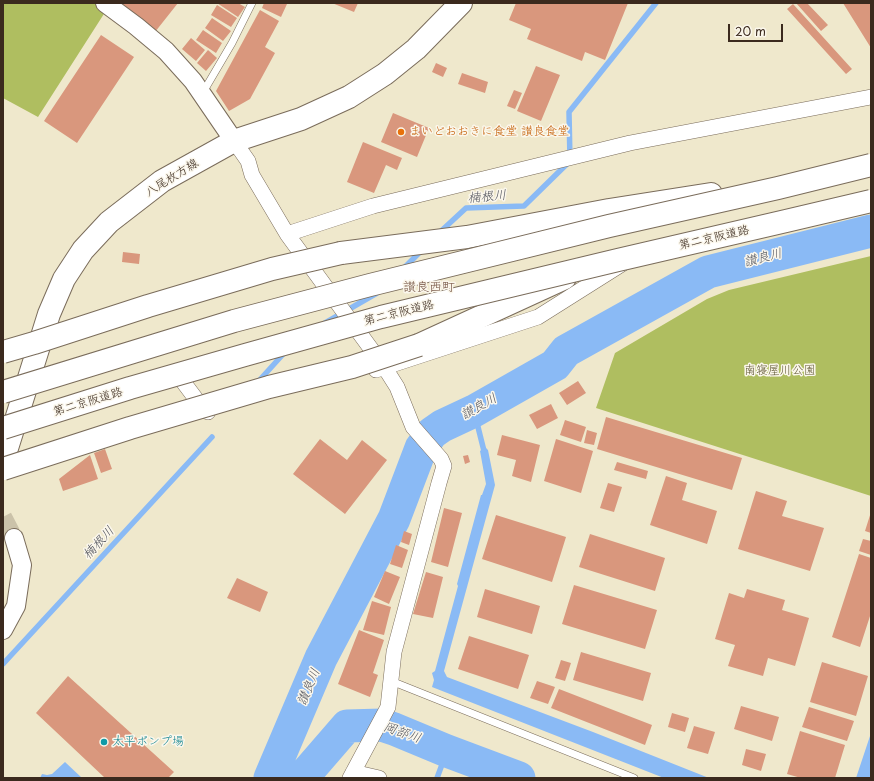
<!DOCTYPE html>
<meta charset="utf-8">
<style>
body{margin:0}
#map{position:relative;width:874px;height:781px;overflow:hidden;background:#efe8cc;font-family:"Playpen Sans",sans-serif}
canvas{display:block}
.frame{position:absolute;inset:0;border:4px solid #3b2a1e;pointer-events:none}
.scale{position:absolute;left:728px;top:24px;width:55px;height:18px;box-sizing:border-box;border:2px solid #3b2a1e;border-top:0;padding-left:5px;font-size:12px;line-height:14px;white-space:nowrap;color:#3b2a1e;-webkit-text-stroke:3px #fbf7ec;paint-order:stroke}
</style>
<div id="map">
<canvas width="874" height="781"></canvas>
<div class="frame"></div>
<div class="scale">20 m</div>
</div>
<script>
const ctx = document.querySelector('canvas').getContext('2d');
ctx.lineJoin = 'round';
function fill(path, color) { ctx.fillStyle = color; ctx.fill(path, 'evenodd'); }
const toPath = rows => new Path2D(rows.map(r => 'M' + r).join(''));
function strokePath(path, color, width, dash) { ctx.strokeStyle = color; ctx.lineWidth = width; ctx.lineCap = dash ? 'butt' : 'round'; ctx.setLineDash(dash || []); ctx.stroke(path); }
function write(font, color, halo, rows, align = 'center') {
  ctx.font = font + ' "Playpen Sans","Klee One",sans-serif'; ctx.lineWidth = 3; ctx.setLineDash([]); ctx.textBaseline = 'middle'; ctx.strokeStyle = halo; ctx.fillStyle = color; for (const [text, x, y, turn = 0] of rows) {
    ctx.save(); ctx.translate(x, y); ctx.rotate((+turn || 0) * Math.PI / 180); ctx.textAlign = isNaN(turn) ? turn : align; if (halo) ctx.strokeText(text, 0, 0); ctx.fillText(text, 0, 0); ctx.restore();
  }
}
fill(toPath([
 [3,3,105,3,109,6,38,117,3,98],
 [871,256,871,496,596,408,615,353,707,299,729,290]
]), '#afbe60');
fill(toPath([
 [485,447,488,450,495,485,444,671,447,677,593,732,709,778,664,778,432,687,434,680,432,673,435,671,458,586,457,584,481,495,482,495,486,484,480,451],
 [871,733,871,775,870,778,856,778],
 [65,762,82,778,40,778,42,774,47,775,52,774]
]), '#8abaf5');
strokePath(toPath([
 [439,233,466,208,524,206,570,161,569,112,656,3],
 [402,270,423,249],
 [325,323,377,293],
 [257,383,285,352],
 [474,411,485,455],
 [3,664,212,437],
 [437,778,447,751]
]), '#8abaf5', 5.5);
strokePath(toPath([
 [270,778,321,658,394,519,421,448,432,433,442,426,474,411,555,365,566,351,708,272,871,231],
 [302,778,347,726,382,725,394,729,447,751,519,778]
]), '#8abaf5', 33);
fill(toPath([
 [119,3,178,3,155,32],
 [217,3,238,3,245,7,238,17],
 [264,3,285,3,287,4,281,17,262,8],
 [332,3,358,3,354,12],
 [516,3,628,3,605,60,585,52,582,61,527,39,531,29,509,20],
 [796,3,807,3,828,25,821,31],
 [843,3,871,3,871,48],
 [793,4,852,69,846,74,787,9],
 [217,5,237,18,231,27,211,15],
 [260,10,279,21,265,47,275,53,250,99,229,111,216,91],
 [212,18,231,31,223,41,205,28],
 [203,30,222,43,216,53,196,40],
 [101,35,134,57,77,143,44,121],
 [191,38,205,50,196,61,182,49],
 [208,50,217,58,206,71,197,63],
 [436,63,447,68,443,77,432,72],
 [536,66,560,75,541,121,517,111],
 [462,73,488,82,485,93,458,84],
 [514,90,522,93,515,109,507,106],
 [393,113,429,128,417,157,381,142],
 [363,142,402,158,397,170,386,165,374,193,347,182],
 [123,252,140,254,139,264,122,262],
 [578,381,586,393,567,405,559,393],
 [551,404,558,418,537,429,529,415],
 [606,417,742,458,732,490,597,449],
 [565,420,586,427,581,442,560,435],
 [587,430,597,433,594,445,584,443],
 [502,435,540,445,531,482,512,476,516,460,497,455],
 [320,439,347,460,362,440,387,460,345,514,293,474],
 [556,439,593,451,581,493,544,481],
 [105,449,112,469,101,473,94,453],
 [90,455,98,479,63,491,59,479],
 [468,455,470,462,465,464,463,456],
 [617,462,648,471,646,479,614,470],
 [666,476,687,483,682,500,717,511,707,544,650,525],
 [608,483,622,487,614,512,600,508],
 [756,491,787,501,782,516,824,528,810,571,738,549],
 [444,508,462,513,448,567,431,562],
 [871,512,871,533,865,531],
 [496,515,566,537,552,582,482,559],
 [404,531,412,534,409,545,401,542],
 [590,534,665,558,655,591,579,567],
 [863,539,871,541,871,555,859,551],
 [396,545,408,550,402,568,390,564],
 [859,554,871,558,871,613,860,647,832,637],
 [385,571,400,577,389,604,374,597],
 [426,572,443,577,433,618,413,614],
 [237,578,268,592,260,612,227,598],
 [574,585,657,610,645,649,562,624],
 [485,589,540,606,532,634,477,617],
 [747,589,785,600,782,610,809,618,795,666,768,658,763,676,728,666,735,645,715,639,729,593,744,598],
 [372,601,391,607,384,635,363,630],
 [359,630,384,640,373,673,378,675,370,697,338,684],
 [469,636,529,655,518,689,458,669],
 [581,652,651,673,643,701,573,680],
 [561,660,571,663,565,681,555,678],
 [822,662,868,676,856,716,810,702],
 [68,676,174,772,168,778,105,778,36,713],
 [537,681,555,687,548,704,530,698],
 [559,689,652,725,645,745,551,708],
 [741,706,779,717,772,741,734,729],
 [809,707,854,721,847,741,802,727],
 [672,713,689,718,685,732,668,727],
 [694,726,715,732,708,754,687,748],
 [800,731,845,745,835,778,801,778,787,774],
 [746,749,766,754,761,771,742,765]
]), '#d9977d');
strokePath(toPath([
 [3,517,14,538]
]), '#cbc2a9', 18, [18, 9]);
const service = toPath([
 [202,94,232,43,252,3],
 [391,681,634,778]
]);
const minor = toPath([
 [234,141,248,161,252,175,287,234,385,368,397,387,413,427,441,459,444,466,439,483,394,652,388,707,350,778],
 [287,234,373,206,630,143,871,97],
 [376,370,538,317,622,264],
 [181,379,205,411,208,412],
 [353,772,379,778]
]);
const tertiary = toPath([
 [105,3,136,26,166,51,193,81,234,141],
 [3,630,16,606,22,565,14,538]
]);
const primary = toPath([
 [3,461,49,314,64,279,83,250,109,222,162,181,234,141,301,119,349,97,385,74,416,49,461,3]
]);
const motorway = toPath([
 [341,253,467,237,609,210,711,194],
 [419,345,565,278]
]);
strokePath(service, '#7a6c5b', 8);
strokePath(minor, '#7a6c5b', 16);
strokePath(tertiary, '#7a6c5b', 20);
strokePath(primary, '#7a6c5b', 24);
strokePath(motorway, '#7a6c5b', 24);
strokePath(service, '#fff', 7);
strokePath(minor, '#fff', 15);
strokePath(tertiary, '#fff', 18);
strokePath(primary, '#fff', 22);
strokePath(motorway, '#fff', 22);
const motorwayBridge = toPath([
 [3,352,34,343,148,306,272,269,341,253],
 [3,392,234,321,370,285,609,226,778,188,871,165],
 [3,428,130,388,245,355,381,317,618,260,786,221,871,201],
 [3,469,130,428,269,387,352,367,419,345]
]);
strokePath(motorwayBridge, '#7a6c5b', 24, []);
strokePath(motorwayBridge, '#fff', 22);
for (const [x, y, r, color] of [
 [401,132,4,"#e8710a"],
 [104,742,4,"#0f9aa8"]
]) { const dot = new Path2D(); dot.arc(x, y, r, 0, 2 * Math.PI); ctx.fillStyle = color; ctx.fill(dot); strokePath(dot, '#fbf7ec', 1.5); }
write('12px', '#c56008', '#fbf7ec', [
 ["まいどおおきに食堂 讃良食堂",409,132]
], 'left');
write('12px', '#3b2a1e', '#fbf7ec', [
 ["八尾枚方線",172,178,-32],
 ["第二京阪道路",714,238,-13],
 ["第二京阪道路",399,313,-14],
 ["第二京阪道路",88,402,-17]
]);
write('12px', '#5e5632', '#fbf7ec', [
 ["南寝屋川公園",780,371]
]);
write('12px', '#0d838f', '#fbf7ec', [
 ["太平ポンプ場",112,742]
], 'left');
write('italic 13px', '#53555e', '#fbf7ec', [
 ["楠根川",487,197,-5],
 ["讃良川",763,258,-14],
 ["讃良川",479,407,-29],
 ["楠根川",99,543,-47],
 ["讃良川",309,687,-67],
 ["岡部川",402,733,19]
]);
write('13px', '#72503f', '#fbf7ec', [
 ["讃良西町",429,287]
]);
</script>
